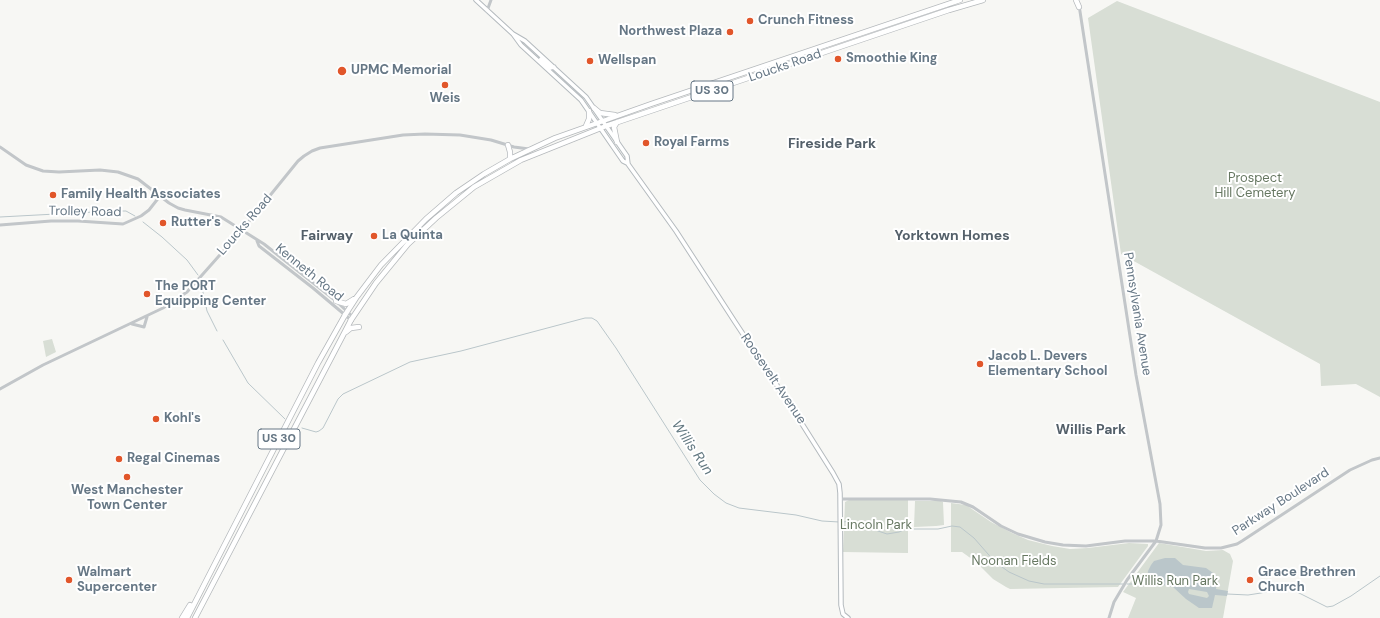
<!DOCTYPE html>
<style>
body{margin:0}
canvas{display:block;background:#f7f7f4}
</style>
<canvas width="1380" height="618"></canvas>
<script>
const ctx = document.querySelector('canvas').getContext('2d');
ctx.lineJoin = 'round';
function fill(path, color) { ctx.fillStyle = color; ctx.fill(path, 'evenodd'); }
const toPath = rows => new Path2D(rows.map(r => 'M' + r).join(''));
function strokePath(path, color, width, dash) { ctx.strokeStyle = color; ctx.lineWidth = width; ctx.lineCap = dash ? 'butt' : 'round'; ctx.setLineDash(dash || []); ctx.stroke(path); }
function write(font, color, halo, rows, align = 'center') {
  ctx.font = font + ' "DM Sans",sans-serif'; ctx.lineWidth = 4; ctx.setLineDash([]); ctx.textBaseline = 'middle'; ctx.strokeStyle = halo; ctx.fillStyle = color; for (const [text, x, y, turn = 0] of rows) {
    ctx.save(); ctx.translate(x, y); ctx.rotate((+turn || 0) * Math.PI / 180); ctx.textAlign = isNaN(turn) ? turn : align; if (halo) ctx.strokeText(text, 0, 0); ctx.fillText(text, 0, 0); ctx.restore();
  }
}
fill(toPath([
 [1117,1,1380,102,1380,397,1356,384,1321,386,1320,364,1121,254,1088,18],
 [52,339,56,352,46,357,43,341],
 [849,500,908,500,908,553,843,552,845,502],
 [915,501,941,501,943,502,944,525,936,526,914,527],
 [951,503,966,505,991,522,1012,533,1028,540,1052,546,1070,549,1088,548,1129,543,1148,544,1148,546,1118,587,1010,589,1006,587,993,579,975,561,969,557,962,552,951,552],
 [1159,543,1206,551,1223,550,1230,554,1233,561,1223,618,1128,618,1136,598,1123,592]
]), '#d8ded5');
fill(toPath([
 [1165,558,1175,558,1183,565,1206,568,1216,575,1218,579,1216,589,1228,591,1227,596,1215,595,1212,608,1199,608,1186,599,1173,587,1147,582,1148,571,1151,565,1154,561],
 [1189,589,1207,592,1209,596,1207,598,1189,594,1188,592]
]), '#bac6ca');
strokePath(toPath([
 [0,217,112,211,126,211,135,216],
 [143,222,162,237,187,260,198,275],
 [201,283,207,311,217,331],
 [223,340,248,383,285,419],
 [302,428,316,432,319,431,323,428,338,399,343,394,410,362,461,351,585,318,592,318,597,321,616,348,700,480,714,494,726,503,739,508,796,515,822,521,839,522],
 [842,522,854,521,878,531,887,534,899,532,906,529,938,529,952,526,960,527,974,538,995,562,1009,572,1029,581,1044,584,1123,584],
 [1127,584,1135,584,1147,580],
 [1227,594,1248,595,1261,593,1273,590,1291,589,1327,607,1333,606,1351,596,1380,576]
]), '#bac6ca', 1);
const secondary = toPath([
 [476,0,513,34,521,45,581,100,623,161,627,163],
 [513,34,525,41,586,97,627,156,628,164,676,231,735,322,792,408,833,473,839,484,840,493,841,605,843,614,848,618],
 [541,59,550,68,554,67]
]);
const trunk = toPath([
 [1076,0,1079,7],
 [594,108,600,113,615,115],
 [586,126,589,119,589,111],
 [617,142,614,127,617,122],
 [508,145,510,152,510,159],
 [336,301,346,304,354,299],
 [345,315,356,298,381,265,426,219,456,193,484,174,510,159,555,138,651,104,960,0],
 [351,320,376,283,408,244,436,218,474,187,521,160,606,126,949,10,983,0]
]);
const motorway = toPath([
 [346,332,351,328,359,327],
 [182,618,190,605],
 [187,618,318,363,345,315],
 [195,618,351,320]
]);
strokePath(secondary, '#b4babe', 5.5);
strokePath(trunk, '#b5b9bc', 6);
strokePath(motorway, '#b5b9bc', 6);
strokePath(toPath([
 [1079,5,1136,375,1160,504,1161,525,1156,541,1127,580,1114,602,1109,618],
 [487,11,491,0],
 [0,147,26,165,43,171,59,172,100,170,118,172,138,179,169,203,178,208,185,210,221,217,264,244,336,301,353,317],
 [0,225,51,221,78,221,123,224,141,216,149,210,160,196],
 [257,241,259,246,313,288,351,320],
 [132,324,144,327,147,317],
 [0,389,43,365,163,308,187,292,242,230,298,161,304,156,312,151,320,148,403,135,425,134,460,135,491,140,514,147,529,149],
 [841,499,930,499,961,502,973,507,1001,526,1018,534,1045,542,1063,545,1086,546,1125,541,1156,541,1205,548,1221,548,1237,544,1242,541,1350,470,1372,460,1380,458]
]), '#c2c6c9', 3);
strokePath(secondary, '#fff', 3.5);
strokePath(trunk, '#fff', 4.5);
strokePath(motorway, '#fff', 4.5);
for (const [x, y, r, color] of [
 [750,21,4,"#e1562a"],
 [730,32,4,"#e1562a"],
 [838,59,4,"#e1562a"],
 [590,61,4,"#e1562a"],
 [342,71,5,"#e1562a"],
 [445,85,4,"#e1562a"],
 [646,143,4,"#e1562a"],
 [53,195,4,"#e1562a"],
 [163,223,4,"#e1562a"],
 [374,236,4,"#e1562a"],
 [147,294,4,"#e1562a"],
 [980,364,4,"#e1562a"],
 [156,419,4,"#e1562a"],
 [119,459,4,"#e1562a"],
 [127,477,4,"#e1562a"],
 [69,580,4,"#e1562a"],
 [1250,580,4,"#e1562a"]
]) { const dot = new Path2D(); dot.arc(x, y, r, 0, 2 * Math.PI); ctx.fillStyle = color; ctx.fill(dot); strokePath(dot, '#fff', 1.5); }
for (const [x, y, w] of [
 [712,91,42],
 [279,439,42]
]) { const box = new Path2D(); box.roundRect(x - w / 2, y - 10, w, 20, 3); ctx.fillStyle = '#fff'; ctx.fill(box); strokePath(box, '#667785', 1); }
write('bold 12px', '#667785', null, [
 ["US 30",712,91],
 ["US 30",279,439]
]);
write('bold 13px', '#667785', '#fff', [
 ["Crunch Fitness",758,21],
 ["Northwest Plaza",722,32,"right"],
 ["Smoothie King",846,59],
 ["Wellspan",598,61],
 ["UPMC Memorial",351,71],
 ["Weis",445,99,"center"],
 ["Royal Farms",654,143],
 ["Family Health Associates",61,195],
 ["Rutter's",171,223],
 ["La Quinta",382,236],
 ["The PORT",155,287],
 ["Equipping Center",155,302],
 ["Jacob L. Devers",988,357],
 ["Elementary School",988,372],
 ["Kohl's",164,419],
 ["Regal Cinemas",127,459],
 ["West Manchester",127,491,"center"],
 ["Town Center",127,506,"center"],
 ["Walmart",77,573],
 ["Supercenter",77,588],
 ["Grace Brethren",1258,573],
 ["Church",1258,588]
], 'left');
write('13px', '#667785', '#fff', [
 ["Loucks Road",785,66,-19],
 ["Trolley Road",85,212,1],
 ["Loucks Road",245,225,-49],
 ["Kenneth Road",309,273,39],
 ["Pennsylvania Avenue",1137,314,81],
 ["Roosevelt Avenue",773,379,56],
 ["Parkway Boulevard",1281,502,-33]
]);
write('13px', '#667761', '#fff', [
 ["Prospect",1255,179],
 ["Hill Cemetery",1255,194],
 ["Lincoln Park",876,526],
 ["Noonan Fields",1014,562],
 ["Willis Run Park",1175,582]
]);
write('bold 14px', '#54606a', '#fff', [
 ["Fireside Park",832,144],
 ["Fairway",327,236],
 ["Yorktown Homes",952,236],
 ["Willis Park",1091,430]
]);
write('italic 14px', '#627881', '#fff', [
 ["Willis Run",692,448,56]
]);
</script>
